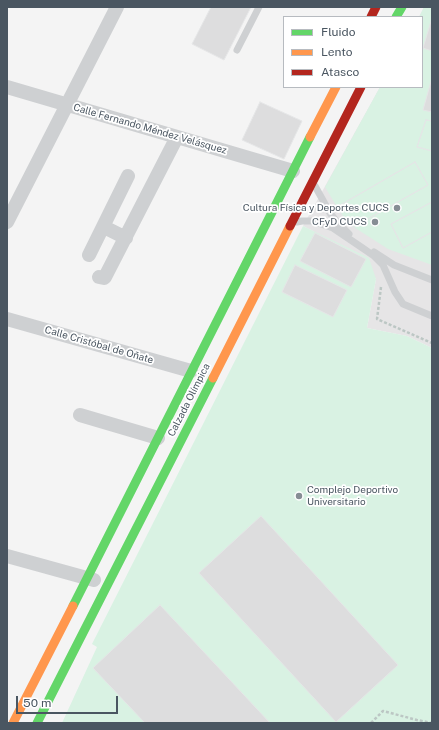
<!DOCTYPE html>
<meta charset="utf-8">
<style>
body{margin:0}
#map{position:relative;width:439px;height:730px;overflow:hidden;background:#f4f4f4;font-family:"Public Sans",sans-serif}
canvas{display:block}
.frame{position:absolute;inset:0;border:8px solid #4a5661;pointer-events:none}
.legend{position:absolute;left:283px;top:16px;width:140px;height:72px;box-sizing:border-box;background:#fff;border:1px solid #b7bbc0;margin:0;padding:5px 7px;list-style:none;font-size:12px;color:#4a5661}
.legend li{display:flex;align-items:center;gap:8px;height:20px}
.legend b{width:20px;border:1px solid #b7bbc0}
.scale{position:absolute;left:16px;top:696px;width:102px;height:18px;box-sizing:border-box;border:2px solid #4a5661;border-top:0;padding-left:5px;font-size:12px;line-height:14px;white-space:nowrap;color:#4a5661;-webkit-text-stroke:3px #fff;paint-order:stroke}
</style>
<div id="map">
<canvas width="439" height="730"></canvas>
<div class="frame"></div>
<ul class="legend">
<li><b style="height:5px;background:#63d668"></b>Fluido</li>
<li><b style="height:5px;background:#ff974d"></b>Lento</li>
<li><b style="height:5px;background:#b3261e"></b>Atasco</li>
</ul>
<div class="scale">50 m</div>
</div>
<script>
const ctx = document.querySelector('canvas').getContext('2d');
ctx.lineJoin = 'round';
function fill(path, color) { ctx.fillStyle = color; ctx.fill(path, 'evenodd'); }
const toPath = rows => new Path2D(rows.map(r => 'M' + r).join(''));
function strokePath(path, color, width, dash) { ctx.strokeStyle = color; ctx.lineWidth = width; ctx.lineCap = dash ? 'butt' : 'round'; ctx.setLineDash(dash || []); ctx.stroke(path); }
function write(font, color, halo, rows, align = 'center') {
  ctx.font = font + ' "Public Sans",sans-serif'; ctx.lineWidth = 3.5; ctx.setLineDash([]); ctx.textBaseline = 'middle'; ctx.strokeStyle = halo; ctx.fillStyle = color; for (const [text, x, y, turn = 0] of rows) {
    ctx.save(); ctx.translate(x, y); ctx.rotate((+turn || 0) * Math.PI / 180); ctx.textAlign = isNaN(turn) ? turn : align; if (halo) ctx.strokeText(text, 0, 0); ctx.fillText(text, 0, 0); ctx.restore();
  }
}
fill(toPath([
 [424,7,432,7,432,348,407,336,367,328,376,279,313,231,303,226,380,87,422,87,422,17,419,17]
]), '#e6e5e6');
fill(toPath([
 [424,7,432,7,432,18,423,48,432,51,432,78,423,109,432,112,432,265,388,249,346,222,325,187,380,87,422,87,422,17,419,17],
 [303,226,369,258,376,279,367,328,407,336,432,348,432,723,62,723,97,647,92,644]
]), '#d9f2e3');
const building = toPath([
 [211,7,251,7,224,60,192,44,211,7],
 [432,18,432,51,423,48,432,18],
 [432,78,432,112,423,110,432,78],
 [260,102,302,121,284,159,242,140,260,102],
 [426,120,432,121,432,151,417,147,426,120],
 [426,120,432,121,432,151,417,147,426,120],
 [415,162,428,185,350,229,337,207,415,162],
 [415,162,428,185,350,229,337,207,415,162],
 [432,202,432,232,403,248,391,224,432,202],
 [432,202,432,232,403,248,391,224,432,202],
 [315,233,366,259,351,287,300,261,315,233],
 [295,265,347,290,333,317,282,292,295,265],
 [261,516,398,665,336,722,199,573,261,516],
 [160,605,270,723,145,723,93,668,160,605]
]);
fill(building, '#ddddde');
strokePath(building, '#e5e6e7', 1);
strokePath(toPath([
 [381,287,377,319,432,343],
 [371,723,383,711,417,720,432,723]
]), '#bcc7c4', 2.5, [3, 2]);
strokePath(toPath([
 [237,50,259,7],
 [315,186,330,213,337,222,349,234],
 [297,222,302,221,311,221,324,225,333,228,364,249,374,256,383,265,395,292,403,304,432,316],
 [374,252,394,265,432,280]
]), '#ced0d2', 7);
strokePath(toPath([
 [7,87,293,171],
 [7,222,117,7],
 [104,227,126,238],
 [89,255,128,176],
 [99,277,104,278,105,277,177,137],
 [7,319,191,371],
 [80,415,158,438],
 [7,556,94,580]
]), '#ced0d2', 14);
strokePath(toPath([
 [396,17,402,7],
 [73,606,310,137],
 [37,723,213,378]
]), '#63d668', 9);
strokePath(toPath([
 [310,137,336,87],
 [213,378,290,226],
 [13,723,73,606]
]), '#ff974d', 9);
strokePath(toPath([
 [371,17,376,7],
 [290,226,361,87]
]), '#b3261e', 9);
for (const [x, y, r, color] of [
 [397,208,4,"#868d94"],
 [375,222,4,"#868d94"],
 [299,496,4,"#868d94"]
]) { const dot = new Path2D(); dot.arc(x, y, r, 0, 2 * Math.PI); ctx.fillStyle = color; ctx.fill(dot); strokePath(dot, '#fff', 1.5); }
write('10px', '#4a5661', '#fff', [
 ["Calle Fernando Méndez Velásquez",150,129,16],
 ["Calle Cristóbal de Oñate",99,345,16],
 ["Calzada Olímpica",189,400,-63]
]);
write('10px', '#4a5661', '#fff', [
 ["Cultura Física y Deportes CUCS",389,208],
 ["CFyD CUCS",367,222],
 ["Complejo Deportivo",307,490,"left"],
 ["Universitario",307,502,"left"]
], 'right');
</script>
